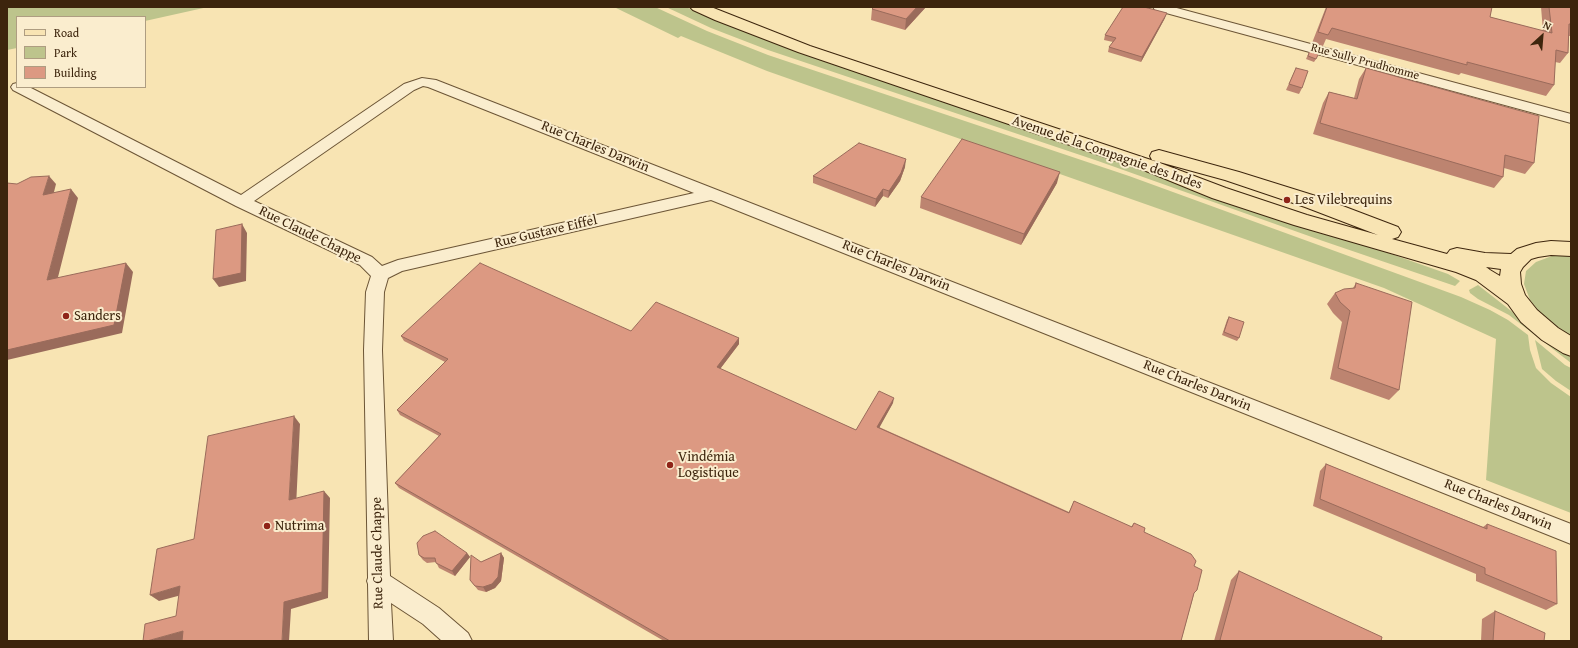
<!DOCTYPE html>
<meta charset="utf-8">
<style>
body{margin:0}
#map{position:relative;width:1578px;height:648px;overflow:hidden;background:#f8e4b3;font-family:"Gentium Book Plus",serif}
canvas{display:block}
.frame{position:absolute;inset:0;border:8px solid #3d250d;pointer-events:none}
.legend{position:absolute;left:16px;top:16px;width:130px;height:72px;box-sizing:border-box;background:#faedce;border:1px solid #ae9d81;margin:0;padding:5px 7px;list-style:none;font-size:12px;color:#3d250d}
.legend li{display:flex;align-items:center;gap:8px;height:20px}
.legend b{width:20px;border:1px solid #ae9d81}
.north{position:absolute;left:1522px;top:16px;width:40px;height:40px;-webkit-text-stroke:3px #faedce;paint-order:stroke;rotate:26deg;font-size:11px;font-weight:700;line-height:16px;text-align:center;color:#3d250d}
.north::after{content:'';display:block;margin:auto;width:14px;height:18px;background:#3d250d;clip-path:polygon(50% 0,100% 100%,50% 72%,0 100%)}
</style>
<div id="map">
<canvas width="1578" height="648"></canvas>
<div class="frame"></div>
<ul class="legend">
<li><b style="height:5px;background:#f8e4b3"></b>Road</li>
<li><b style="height:11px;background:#bdc48c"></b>Park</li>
<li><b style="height:11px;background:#dc9982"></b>Building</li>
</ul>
<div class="north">N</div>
</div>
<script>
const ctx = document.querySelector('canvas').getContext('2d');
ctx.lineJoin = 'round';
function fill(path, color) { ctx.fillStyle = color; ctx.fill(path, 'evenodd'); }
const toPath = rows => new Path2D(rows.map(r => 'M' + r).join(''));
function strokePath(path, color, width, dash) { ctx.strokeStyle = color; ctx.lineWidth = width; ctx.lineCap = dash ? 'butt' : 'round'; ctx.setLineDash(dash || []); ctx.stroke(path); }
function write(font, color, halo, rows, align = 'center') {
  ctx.font = font + ' "Gentium Book Plus",serif'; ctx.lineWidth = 4; ctx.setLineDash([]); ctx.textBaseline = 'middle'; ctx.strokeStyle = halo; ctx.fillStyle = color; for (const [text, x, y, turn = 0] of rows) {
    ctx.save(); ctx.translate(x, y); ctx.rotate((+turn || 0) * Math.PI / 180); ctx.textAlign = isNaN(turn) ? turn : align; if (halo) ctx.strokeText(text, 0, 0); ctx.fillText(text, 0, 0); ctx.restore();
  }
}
fill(toPath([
 [7,7,208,7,145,21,145,17,17,17,17,48,7,50],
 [614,7,655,7,707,31,768,55,1129,176,1398,274,1461,297,1490,310,1508,320,1528,335,1530,350,1536,368,1551,383,1571,397,1571,513,1486,480,1496,339,1384,288,767,71,681,36,678,38],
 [666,7,686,7,712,19,777,44,1299,223,1304,228,1380,250,1448,274,1460,281,1455,286,1323,241,1098,161,768,50,711,28],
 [1552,256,1571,256,1571,338,1543,317,1530,300,1524,284,1526,271,1536,262],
 [1478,285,1565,353,1571,358,1571,363,1509,315,1478,299,1470,293,1469,290],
 [1535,340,1565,365,1571,368,1571,391,1556,381,1542,369]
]), '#bdc48c');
const minor = toPath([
 [1153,7,1173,7,1571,114,1571,123,1155,10,1153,7],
 [422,78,436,80,1571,524,1571,544,711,200,402,271,388,278,384,292,382,350,390,576,439,608,468,633,472,641,442,641,423,624,391,603,393,641,369,641,368,584,367,581,368,578,364,350,366,292,371,276,360,265,236,206,13,90,11,87,13,84,17,83,17,87,29,87,241,195,404,84,422,78],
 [423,86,428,87,694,193,398,260,382,266,372,257,254,201,414,90,423,86]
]);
const major = toPath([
 [690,7,711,7,810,46,1160,163,1226,188,1307,215,1378,235,1305,207,1225,180,1152,160,1150,156,1152,152,1159,150,1239,172,1319,197,1398,227,1401,232,1398,237,1392,239,1447,254,1450,250,1457,248,1485,253,1511,254,1517,249,1536,243,1551,241,1571,242,1571,256,1551,255,1538,257,1531,259,1523,267,1520,272,1521,284,1525,295,1537,310,1558,328,1571,336,1571,356,1563,353,1542,340,1521,322,1508,304,1476,280,1456,272,1294,225,1212,198,1146,171,798,52,715,20,693,10,690,7],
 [1486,267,1501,269,1500,276,1490,270,1486,267]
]);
strokePath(minor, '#6c5536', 2);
strokePath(major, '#3d250d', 2);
fill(minor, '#faedce');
fill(major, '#f8e4b3');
fill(toPath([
 [874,7,926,7,905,30,871,20,872,9],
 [1326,7,1492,7,1490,17,1543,31,1541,7,1571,7,1571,34,1570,36,1569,36,1568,53,1560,63,1555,62,1554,85,1546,96,1461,73,1459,75,1326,39,1323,46,1312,43],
 [1165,18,1141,62,1108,52,1109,47,1113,42,1104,40,1105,35],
 [1310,50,1316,59,1314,62,1306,59],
 [1296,68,1302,88,1299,94,1286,90],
 [1366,68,1534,163,1525,174,1504,168,1503,177,1494,188,1313,134,1323,103,1329,92,1354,98,1359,79],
 [905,167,900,181,888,198,883,196,875,207,813,183,813,176],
 [1057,183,1021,245,920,208,921,197],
 [1356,283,1399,390,1389,400,1330,379,1342,322,1333,313,1327,304,1335,293,1353,288],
 [1229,317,1239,338,1237,341,1222,335,1227,320],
 [631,331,739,338,739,344,720,369,856,430,893,403,879,427,1069,512,1074,501,1131,527,1134,523,1144,532,1194,566,1194,594,1181,641,664,641,399,488,395,483,439,436,400,415,397,410,445,362,404,341,401,336],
 [1326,464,1483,527,1487,524,1557,604,1546,610,1476,581,1476,574,1313,506,1320,471],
 [467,553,470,557,455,576,439,568,436,562,427,563,423,560,419,555],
 [501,553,504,558,501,581,495,588,486,592,478,590,470,580,481,562],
 [1239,571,1381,641,1214,641,1231,580],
 [1495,611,1544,641,1481,641,1482,619]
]), '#bd8470');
fill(toPath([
 [917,7,926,7,905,30,906,19],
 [1167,13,1165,18,1141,62,1142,57],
 [906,159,905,167,900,181,888,198,889,191],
 [1060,172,1057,183,1021,245,1024,234],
 [49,176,56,184,51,204,43,195],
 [71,189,78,198,55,289,47,280],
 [883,189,883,196,875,207,876,199],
 [242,224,247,233,246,281,219,287,213,279],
 [126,263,133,272,122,333,7,360,7,350],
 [739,338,739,344,717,373,717,367],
 [894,398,893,403,877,432,877,427],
 [294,416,300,424,296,507,289,500],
 [324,491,330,498,328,598,291,609,289,641,282,641,284,602],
 [467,553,470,557,455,576,452,571],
 [501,553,504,558,501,581,495,588,486,592,483,587],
 [180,586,189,593,159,601,150,595],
 [183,631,192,637,178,641,147,641]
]), '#9a6b5b');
const building = toPath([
 [874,7,917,7,906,19,872,9,874,7],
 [1123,7,1144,7,1167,13,1142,57,1109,47,1116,38,1105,35,1123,7],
 [1327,7,1492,7,1490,17,1552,33,1549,7,1571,7,1571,24,1569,24,1568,53,1556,50,1554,85,1467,62,1467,65,1332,28,1328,35,1318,32,1327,7],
 [1310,50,1319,53,1316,59,1308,56,1310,50],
 [1296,68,1308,71,1302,88,1289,84,1296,68],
 [1366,68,1539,116,1534,163,1505,155,1503,177,1320,123,1329,92,1357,99,1366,68],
 [962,139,1060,172,1024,234,921,197,962,139],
 [859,143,906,159,901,173,889,191,883,189,876,199,813,176,859,143],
 [49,176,43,195,71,189,47,280,126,263,114,325,7,350,7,183,17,184,31,177,49,176],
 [242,224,241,273,213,279,216,230,242,224],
 [480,263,631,331,656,302,739,338,717,367,856,430,879,391,894,398,877,427,1069,513,1074,501,1132,527,1134,523,1145,528,1144,532,1191,554,1196,561,1194,566,1202,570,1197,590,1194,593,1181,641,670,641,395,483,441,434,397,410,448,359,401,336,480,263],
 [1356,283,1412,302,1399,390,1338,368,1350,311,1340,302,1335,293,1344,289,1355,288,1356,283],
 [1229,317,1244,322,1239,338,1224,332,1229,317],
 [294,416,289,500,324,491,322,592,284,602,282,641,182,641,183,631,147,641,143,641,145,624,176,616,180,586,150,595,157,549,194,539,208,436,294,416],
 [1326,464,1487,529,1487,524,1556,551,1557,604,1485,574,1485,568,1320,499,1326,464],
 [435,531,467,553,452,571,436,563,435,558,424,558,419,555,417,543,423,536,435,531],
 [501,553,498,577,492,584,483,587,475,586,470,580,471,555,481,562,501,553],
 [1239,571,1382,637,1381,641,1223,641,1220,640,1239,571],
 [1495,611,1545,633,1544,641,1493,641,1495,611]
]);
fill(building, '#dc9982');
strokePath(building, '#9a6b5b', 1);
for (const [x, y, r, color] of [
 [1287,200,4,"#8f2418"],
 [66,316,4,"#8f2418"],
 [670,465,4,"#8f2418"],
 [267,526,4,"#8f2418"]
]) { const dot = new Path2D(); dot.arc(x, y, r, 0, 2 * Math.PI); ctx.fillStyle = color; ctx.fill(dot); strokePath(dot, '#faedce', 1.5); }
write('12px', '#3d250d', '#faedce', [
 ["Rue Sully Prudhomme",1365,62,15]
]);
write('14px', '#3d250d', '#faedce', [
 ["Rue Charles Darwin",595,147,22],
 ["Avenue de la Compagnie des Indes",1107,153,19],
 ["Rue Gustave Eiffel",546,232,-13],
 ["Rue Claude Chappe",310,235,26],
 ["Rue Charles Darwin",896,266,22],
 ["Rue Charles Darwin",1197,386,22],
 ["Rue Charles Darwin",1498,505,22],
 ["Rue Claude Chappe",378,553,-91]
]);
write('14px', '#3d250d', '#faedce', [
 ["Les Vilebrequins",1295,200],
 ["Sanders",74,316],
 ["Vindémia",678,457],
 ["Logistique",678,473],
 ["Nutrima",275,526]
], 'left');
</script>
